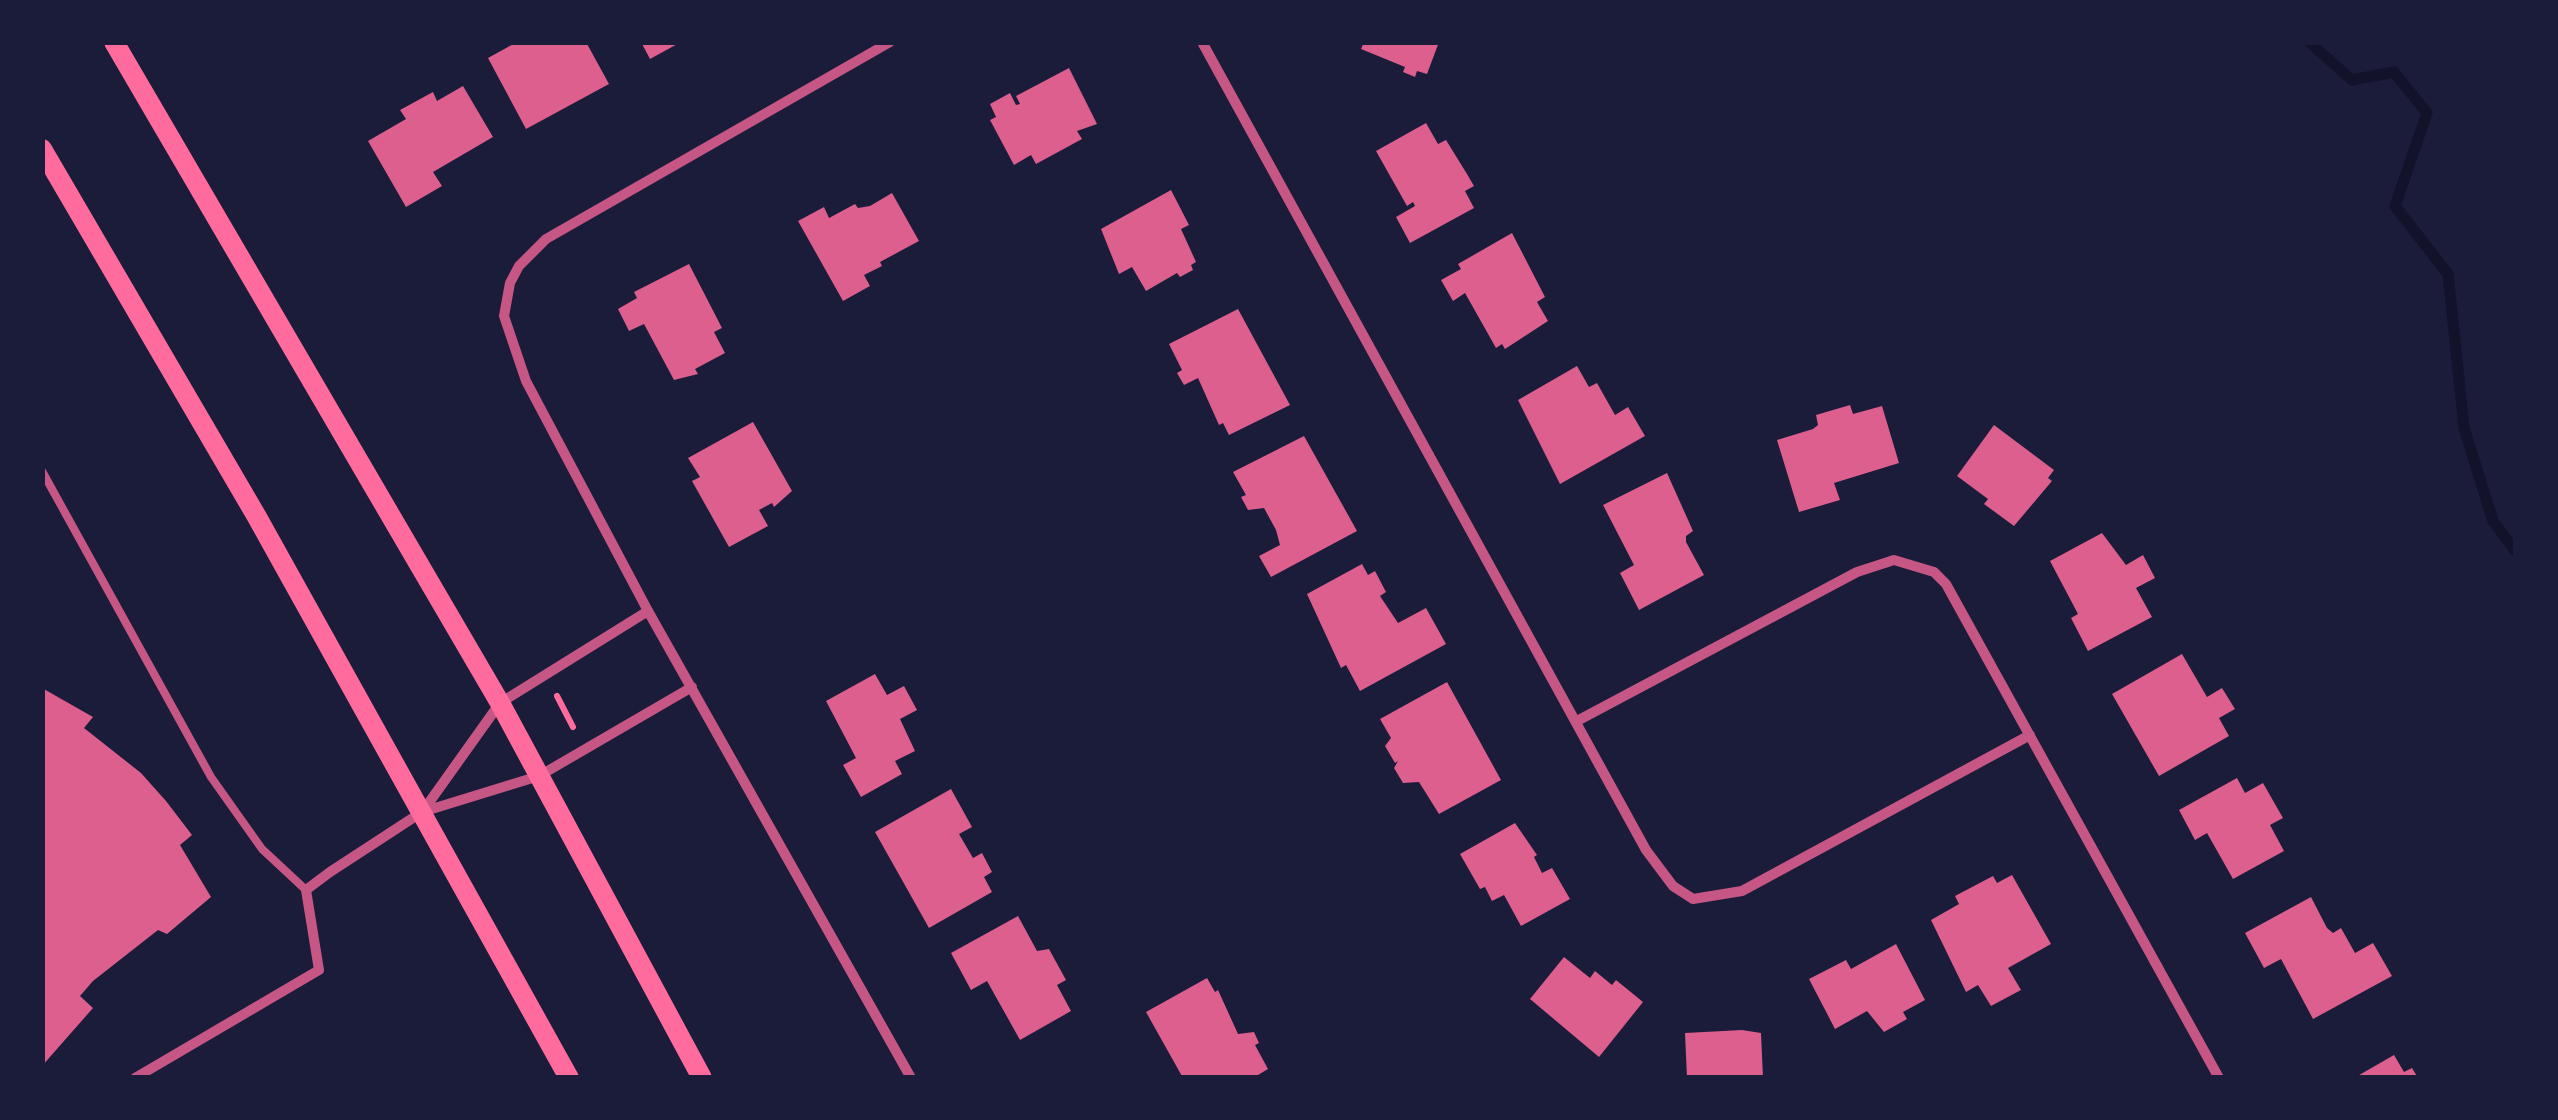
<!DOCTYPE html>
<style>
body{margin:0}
#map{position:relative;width:2558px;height:1120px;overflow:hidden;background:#1b1b3a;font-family:"Playfair Display",serif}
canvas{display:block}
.frame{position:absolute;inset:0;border:45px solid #1b1b3a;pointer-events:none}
</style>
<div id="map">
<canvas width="2558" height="1120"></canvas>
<div class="frame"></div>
</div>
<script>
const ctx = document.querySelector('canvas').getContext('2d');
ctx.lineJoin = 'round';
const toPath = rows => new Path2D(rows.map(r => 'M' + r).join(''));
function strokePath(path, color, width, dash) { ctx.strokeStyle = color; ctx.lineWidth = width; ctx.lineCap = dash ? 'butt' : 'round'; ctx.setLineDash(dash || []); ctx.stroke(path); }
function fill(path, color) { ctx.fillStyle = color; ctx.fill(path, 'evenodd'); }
strokePath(toPath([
 [2309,42,2352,80,2394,72,2427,113,2395,206,2448,274,2464,428,2493,521,2516,552]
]), '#12122b', 11);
fill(toPath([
 [517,42,586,42,609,84,526,129,488,58],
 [641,42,681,42,650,59],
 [1364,42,1439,42,1427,74,1417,71,1415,77,1403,72,1405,67,1361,49],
 [1069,68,1097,124,1077,131,1082,139,1036,164,1031,155,1014,165,990,120,996,117,990,104,1010,93,1016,105,1020,104,1016,96],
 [463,86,493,137,433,172,442,186,406,207,368,141,406,119,400,110,433,92,437,101],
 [1426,123,1438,144,1446,140,1467,174,1474,186,1465,191,1474,208,1410,243,1396,217,1415,206,1413,202,1407,206,1376,151],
 [1171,190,1189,225,1181,229,1196,262,1191,265,1193,270,1180,277,1177,273,1146,291,1132,267,1119,274,1101,229],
 [892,193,919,241,880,262,882,266,864,275,870,286,843,301,798,221,824,207,829,218,855,204,858,208,870,206],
 [1512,233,1545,297,1537,302,1548,321,1505,349,1502,344,1496,348,1465,293,1453,301,1441,280,1461,269,1458,264],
 [689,264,722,328,714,332,725,353,695,369,698,374,674,380,644,324,629,331,618,309,637,298,634,292],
 [1238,309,1290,405,1229,435,1223,423,1219,425,1198,378,1184,385,1177,373,1182,370,1169,344],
 [1577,366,1589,387,1597,383,1615,415,1628,407,1645,436,1560,484,1518,400],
 [1850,405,1853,414,1882,406,1899,463,1834,483,1840,500,1799,512,1777,440,1813,429,1818,425,1816,415],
 [753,422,792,491,774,507,772,503,759,510,768,526,729,547,692,481,700,477,688,458],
 [1994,425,2054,470,2048,478,2052,481,2014,526,1984,504,1988,499,1957,476],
 [1304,436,1357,531,1271,577,1259,556,1280,545,1276,530,1264,508,1248,510,1241,497,1246,495,1233,472],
 [1667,473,1693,531,1686,536,1686,542,1704,575,1639,610,1620,573,1634,565,1603,505],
 [2102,533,2126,565,2143,555,2155,578,2136,588,2152,617,2088,651,2071,618,2078,614,2050,561],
 [1362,564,1368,575,1375,571,1386,592,1380,596,1398,623,1426,608,1446,644,1360,691,1346,665,1341,668,1307,594],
 [2182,654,2207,697,2222,688,2235,709,2219,718,2229,736,2159,776,2112,694],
 [875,674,887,695,904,686,917,710,900,719,915,751,895,761,902,774,861,797,843,765,856,758,826,701],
 [1447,682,1501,780,1439,814,1419,782,1403,783,1394,768,1398,761,1395,763,1385,746,1391,738,1380,719],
 [42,688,93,717,84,728,141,773,166,801,192,835,180,845,211,897,167,934,158,930,93,981,80,996,93,1008,42,1066],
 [2237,778,2245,793,2263,783,2283,818,2270,825,2284,851,2233,879,2207,833,2195,840,2179,810],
 [951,789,972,827,959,834,973,858,982,853,992,872,984,877,992,892,929,928,875,832],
 [1515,823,1537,855,1534,857,1542,873,1552,868,1570,899,1521,926,1504,895,1492,901,1485,887,1480,889,1460,854],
 [2012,875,2051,944,2008,968,2021,990,1991,1006,1978,985,1966,992,1931,920,1959,904,1955,896,1993,876,1997,883],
 [2311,897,2327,928,2333,933,2341,928,2355,953,2373,943,2392,976,2313,1019,2281,959,2264,968,2245,933],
 [1018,916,1037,951,1049,949,1066,980,1057,985,1071,1011,1020,1040,987,981,971,990,951,953],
 [1896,944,1925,1000,1903,1012,1907,1019,1884,1032,1867,1011,1835,1029,1809,979,1846,960,1851,969],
 [1564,957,1590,978,1595,971,1612,985,1616,980,1643,1002,1599,1057,1530,999],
 [1207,978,1215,992,1218,990,1238,1034,1254,1032,1259,1043,1255,1045,1268,1069,1253,1078,1183,1078,1146,1012],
 [1742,1030,1761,1033,1763,1078,1687,1078,1685,1033],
 [2394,1055,2404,1072,2412,1068,2418,1078,2354,1078]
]), '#dd5f8e');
strokePath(toPath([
 [557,696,573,727]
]), '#ff6b9d', 6);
strokePath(toPath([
 [42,471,211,777,262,849,306,890]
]), '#c65784', 8);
strokePath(toPath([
 [890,42,546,239,519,266,510,283,504,316,526,381,648,611,911,1078],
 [1202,42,1646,850,1673,886,1693,899,1742,891,2030,735],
 [1577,721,1857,572,1894,560,1934,572,1946,584,2219,1078],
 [423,811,500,703,648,611],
 [135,1078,319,970,306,890,330,872,422,812,539,776,692,687]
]), '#c65784', 10);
strokePath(toPath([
 [114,42,500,703,702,1078],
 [42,149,257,517,569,1078]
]), '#ff6b9d', 20);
</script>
